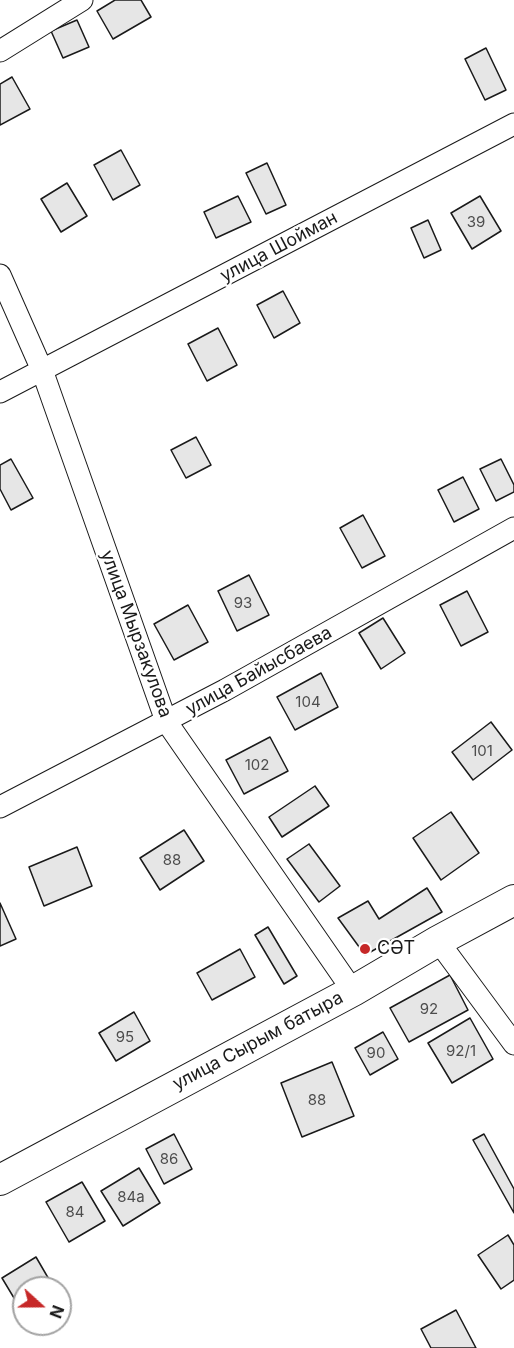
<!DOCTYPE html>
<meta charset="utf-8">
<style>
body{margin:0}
#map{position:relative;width:514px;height:1348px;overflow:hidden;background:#fff;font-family:Inter,sans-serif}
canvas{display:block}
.north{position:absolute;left:12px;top:1276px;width:60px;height:60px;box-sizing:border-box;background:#fff;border:2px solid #a3a3a3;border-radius:50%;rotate:111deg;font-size:16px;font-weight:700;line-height:24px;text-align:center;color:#1a1a1a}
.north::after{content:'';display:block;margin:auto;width:21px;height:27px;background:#c62828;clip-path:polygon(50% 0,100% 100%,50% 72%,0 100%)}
</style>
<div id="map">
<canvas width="514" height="1348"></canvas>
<div class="north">N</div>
</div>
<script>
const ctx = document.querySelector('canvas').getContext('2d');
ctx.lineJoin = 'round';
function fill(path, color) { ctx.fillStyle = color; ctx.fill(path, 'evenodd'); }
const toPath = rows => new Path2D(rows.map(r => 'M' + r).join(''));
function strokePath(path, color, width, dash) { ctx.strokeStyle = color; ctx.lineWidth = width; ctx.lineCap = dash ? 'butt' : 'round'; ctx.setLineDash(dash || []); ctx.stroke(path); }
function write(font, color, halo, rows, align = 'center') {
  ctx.font = font + ' Inter,sans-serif'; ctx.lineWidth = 4.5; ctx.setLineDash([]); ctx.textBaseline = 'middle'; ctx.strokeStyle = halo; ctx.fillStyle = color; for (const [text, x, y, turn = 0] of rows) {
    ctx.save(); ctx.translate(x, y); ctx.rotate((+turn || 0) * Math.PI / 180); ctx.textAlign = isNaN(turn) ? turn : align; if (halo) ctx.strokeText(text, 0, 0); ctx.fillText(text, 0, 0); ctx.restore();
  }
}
const building = toPath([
 [115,0,141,0,151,17,113,39,97,11,115,0],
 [77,20,89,47,63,58,51,31,77,20],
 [486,48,506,90,485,100,465,59,486,48],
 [12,77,30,109,0,125,0,84,12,77],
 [121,150,140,185,113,200,94,165,121,150],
 [267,163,286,205,266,214,246,173,267,163],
 [67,183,87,216,61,232,41,199,67,183],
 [238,196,251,222,216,238,204,212,238,196],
 [480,196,501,231,472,249,451,213,480,196],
 [428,220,441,250,424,258,411,228,428,220],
 [283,291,300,323,274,338,257,305,283,291],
 [218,328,237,365,207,381,188,344,218,328],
 [196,437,211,465,186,478,171,450,196,437],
 [11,459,33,498,11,510,0,489,0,465,11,459],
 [501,459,514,485,514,492,496,501,480,469,501,459],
 [463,477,479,509,454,522,438,490,463,477],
 [363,515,385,556,362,568,340,528,363,515],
 [249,575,269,615,237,631,218,591,249,575],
 [467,591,488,632,461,646,440,605,467,591],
 [188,605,208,642,174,660,154,624,188,605],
 [383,618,405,653,381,669,359,633,383,618],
 [321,673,338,707,295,730,277,697,321,673],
 [491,722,512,750,473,780,452,752,491,722],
 [270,737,288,771,244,794,226,760,270,737],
 [315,786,329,806,282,837,269,817,315,786],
 [451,812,479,853,441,880,413,838,451,812],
 [184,830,204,861,160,890,140,858,184,830],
 [309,844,340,886,319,902,287,859,309,844],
 [77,847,92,886,44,906,29,867,77,847],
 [427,888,442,912,365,955,338,918,368,901,379,919,427,888],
 [0,903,16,939,0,946,0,903],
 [268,927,297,976,284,984,255,935,268,927],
 [240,949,255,977,212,1000,197,973,240,949],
 [450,975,468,1010,409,1042,390,1008,450,975],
 [134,1012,150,1041,116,1061,99,1033,134,1012],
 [470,1018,493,1059,452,1083,428,1043,470,1018],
 [383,1032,398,1059,370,1075,355,1048,383,1032],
 [332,1062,354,1116,302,1137,281,1083,332,1062],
 [174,1134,192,1169,164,1184,146,1149,174,1134],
 [484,1134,514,1189,514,1213,473,1140,484,1134],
 [139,1168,160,1203,123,1226,101,1191,139,1168],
 [82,1182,105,1221,69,1242,46,1202,82,1182],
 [508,1235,514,1245,514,1280,501,1289,478,1255,508,1235],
 [36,1257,54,1288,24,1288,23,1313,2,1278,36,1257],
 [456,1310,476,1348,431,1348,421,1329,456,1310]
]);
fill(building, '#e6e6e6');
strokePath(building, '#1a1a1a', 1.5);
const street = toPath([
 [0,51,82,0],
 [0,275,42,370,166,721,353,991],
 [0,392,514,124],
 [0,807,225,690,514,528],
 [438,941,514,1044]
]);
const secondary = toPath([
 [0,1180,353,991,438,941,514,900]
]);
strokePath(street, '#1a1a1a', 23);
strokePath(secondary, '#1a1a1a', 32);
strokePath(street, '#fff', 21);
strokePath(secondary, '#fff', 30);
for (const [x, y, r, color] of [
 [365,949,6,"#c62828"]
]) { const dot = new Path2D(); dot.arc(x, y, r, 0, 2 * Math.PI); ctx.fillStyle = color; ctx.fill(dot); strokePath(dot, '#fff', 2); }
write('15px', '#4d4d4d', null, [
 ["39",476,222],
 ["93",243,603],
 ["104",308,702],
 ["101",482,751],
 ["102",257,765],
 ["88",172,860],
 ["92",429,1009],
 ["95",125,1037],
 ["92/1",461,1051],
 ["90",376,1053],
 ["88",317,1100],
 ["86",169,1159],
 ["84а",131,1197],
 ["84",75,1212]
]);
write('18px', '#1a1a1a', '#fff', [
 ["улица Шойман",279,247,-28],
 ["улица Мырзакулова",136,634,70],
 ["улица Байысбаева",259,671,-29],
 ["улица Сырым батыра",258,1041,-28]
]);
write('18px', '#1a1a1a', '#fff', [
 ["СƏТ",377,949]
], 'left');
</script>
